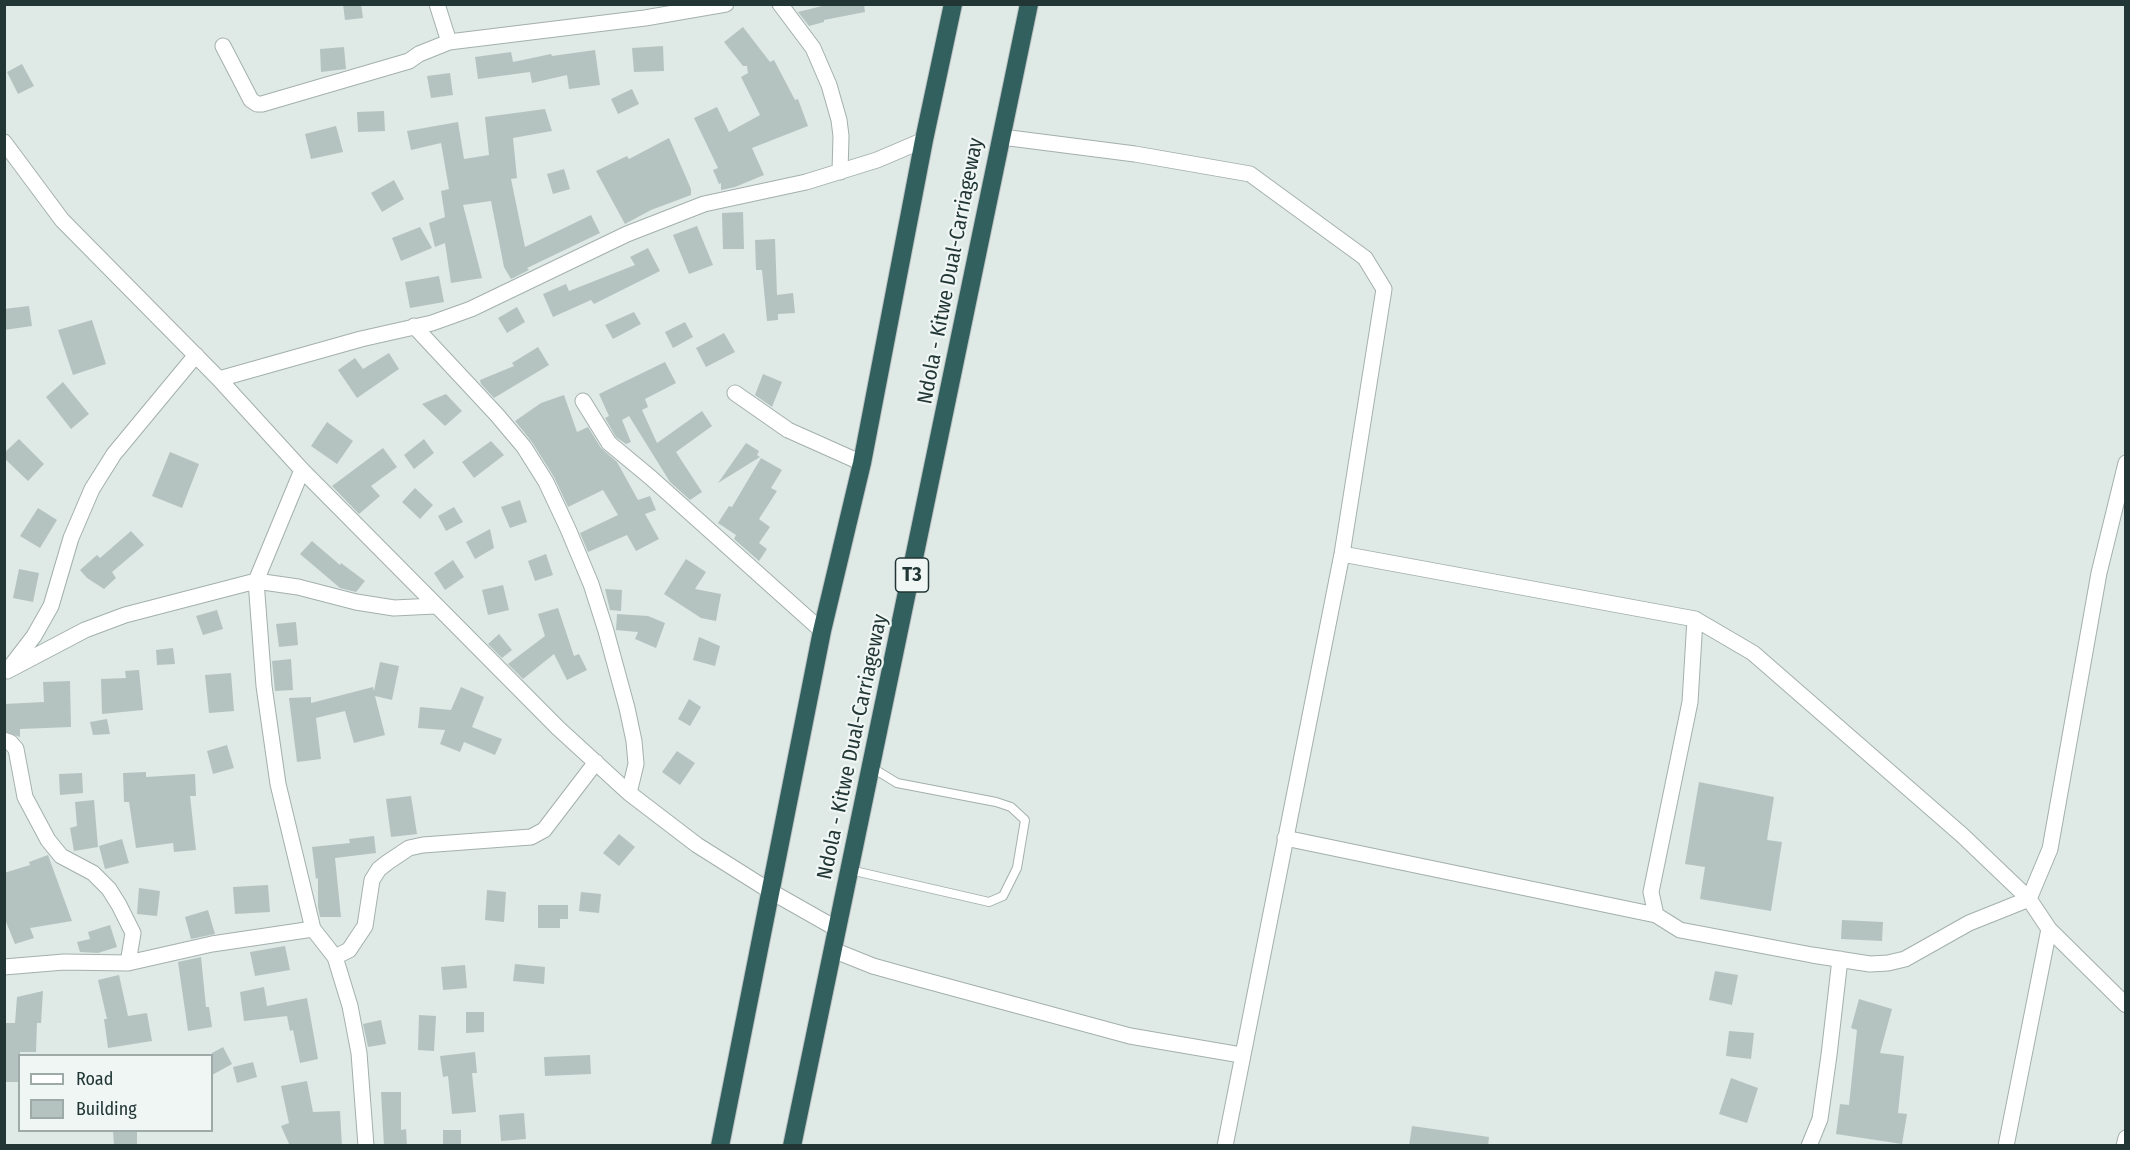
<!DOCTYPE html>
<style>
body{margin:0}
#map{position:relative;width:2130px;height:1150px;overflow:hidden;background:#dfe9e6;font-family:"Fira Sans Condensed",sans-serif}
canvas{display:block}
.frame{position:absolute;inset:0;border:6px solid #223735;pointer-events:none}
.legend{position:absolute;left:18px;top:1054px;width:195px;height:78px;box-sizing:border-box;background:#eff6f4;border:2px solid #9daaa8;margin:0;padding:8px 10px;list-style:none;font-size:18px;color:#223735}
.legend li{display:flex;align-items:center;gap:12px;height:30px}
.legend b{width:30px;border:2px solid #9daaa8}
</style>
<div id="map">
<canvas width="2130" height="1150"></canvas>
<div class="frame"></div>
<ul class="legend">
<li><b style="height:8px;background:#fff"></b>Road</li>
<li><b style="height:16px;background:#b5c3c0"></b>Building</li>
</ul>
</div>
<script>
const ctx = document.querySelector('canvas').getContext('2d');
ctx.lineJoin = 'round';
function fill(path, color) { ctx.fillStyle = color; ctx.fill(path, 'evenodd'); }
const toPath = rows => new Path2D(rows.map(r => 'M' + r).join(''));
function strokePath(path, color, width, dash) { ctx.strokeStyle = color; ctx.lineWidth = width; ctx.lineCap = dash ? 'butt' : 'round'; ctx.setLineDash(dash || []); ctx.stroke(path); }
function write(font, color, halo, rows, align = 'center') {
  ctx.font = font + ' "Fira Sans Condensed",sans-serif'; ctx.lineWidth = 4.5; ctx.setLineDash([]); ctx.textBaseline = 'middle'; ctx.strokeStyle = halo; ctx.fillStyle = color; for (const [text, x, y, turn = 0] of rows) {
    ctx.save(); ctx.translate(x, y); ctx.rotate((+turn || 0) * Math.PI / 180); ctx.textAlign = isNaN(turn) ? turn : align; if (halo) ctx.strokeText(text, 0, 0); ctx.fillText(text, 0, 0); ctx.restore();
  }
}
fill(toPath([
 [343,4,361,4,363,18,345,20],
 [830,4,864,4,865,12,824,20,824,22,809,26,798,12],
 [743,27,770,62,774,60,795,100,798,99,808,126,752,148,764,175,735,187,721,190,721,183,719,184,713,170,718,168,694,118,717,107,729,132,760,115,741,77,748,73,747,66,743,66,724,42],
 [663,46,664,71,634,72,632,48],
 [344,47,346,69,321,72,320,49],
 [595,50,600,85,569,89,567,75,532,83,530,72,478,79,475,57,511,52,513,62,551,54,552,56],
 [22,64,34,86,18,94,7,72],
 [450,73,453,95,431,98,427,76],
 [632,89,639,104,618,114,611,99],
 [545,109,552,131,513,138,517,178,511,179,525,247,591,215,600,233,527,268,529,270,511,279,504,267,491,201,463,205,482,278,451,283,445,243,435,247,429,223,445,217,441,191,449,189,441,143,411,150,407,131,458,122,464,159,489,155,485,117],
 [384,111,385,131,358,132,357,112],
 [336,126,343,152,311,159,305,134],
 [669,138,691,189,691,195,651,210,625,224,596,171,627,156,629,159],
 [564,169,570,189,553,194,547,174],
 [394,180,404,199,382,212,371,193],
 [743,212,744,249,723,249,722,213],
 [697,226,713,265,689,274,673,235],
 [420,227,432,248,401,261,392,238],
 [775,239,777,295,793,293,795,313,778,314,778,320,767,321,762,270,756,270,755,240],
 [648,248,660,271,594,304,591,300,553,317,543,294,566,284,569,291,635,265,630,257],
 [439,276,444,302,410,308,405,282],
 [29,306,32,326,4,330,4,309],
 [517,307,525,322,507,333,498,318],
 [634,312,641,324,613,339,605,325],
 [92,320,106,364,73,375,58,330],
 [685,322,693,337,673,348,665,332],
 [724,333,735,352,706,367,696,348],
 [538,347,549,365,494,398,481,384,480,380,514,366,512,363],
 [389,353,399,369,357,398,338,370,355,358,363,369],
 [665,362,676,383,645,399,648,407,642,410,657,443,702,411,712,426,676,452,702,492,690,500,670,482,629,416,622,420,631,442,626,444,616,437,605,418,609,416,599,394],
 [763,374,782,382,772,407,755,395],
 [63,382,89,414,71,429,46,397],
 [446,394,462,411,445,426,422,404],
 [564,395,577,432,588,427,601,448,617,462,638,500,650,496,656,510,645,514,659,539,636,551,627,535,588,552,580,533,618,515,603,490,568,507,554,477,532,442,515,421,541,403],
 [327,422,353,441,337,464,311,446],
 [19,439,44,464,28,481,4,458,4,453],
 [424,439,434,453,414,469,404,455],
 [491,441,504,455,474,478,462,462],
 [746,443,759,451,757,455,760,457,718,483],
 [383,448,397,467,371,486,380,496,359,514,332,486],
 [170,452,199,464,182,508,152,496],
 [761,458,782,470,771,488,777,491,759,519,770,527,759,543,767,549,759,561,734,539,736,535,718,523,729,506,732,507],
 [415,488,433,505,420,519,402,502],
 [520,500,527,522,510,528,501,507],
 [454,507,463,522,446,531,438,516],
 [38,508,57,520,40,548,20,536],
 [490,529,494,548,475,559,466,542],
 [131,531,144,545,112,572,116,578,104,589,87,578,80,570,97,555,100,558],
 [312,541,340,565,341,563,365,581,356,592,340,588,300,554],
 [546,554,553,575,535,581,528,561],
 [686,559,706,572,695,589,721,594,716,621,701,618,664,594],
 [453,560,464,577,445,590,434,573],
 [19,569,39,573,33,602,13,598],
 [503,585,509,610,488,615,482,590],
 [605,589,622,590,621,611,610,610],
 [558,608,574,656,579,654,587,670,567,680,554,654,523,679,508,664,545,636,538,614],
 [217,610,223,629,203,635,196,616],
 [617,614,648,616,665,623,656,648,635,639,638,632,616,630],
 [296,622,298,645,279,647,276,624],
 [499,634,512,650,502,658,488,644],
 [699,637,720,646,715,666,693,660],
 [173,648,175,664,157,665,156,650],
 [291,659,293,690,275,691,272,661],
 [380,662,399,666,392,700,375,696,385,735,354,743,345,711,316,718,321,759,297,762,289,698,311,697,311,703,373,687,374,691],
 [139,670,143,710,102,714,101,679,126,678,125,671],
 [231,673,234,711,209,713,205,675],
 [70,681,71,727,20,729,20,737,4,731,4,704,44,702,43,682],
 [461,687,484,697,472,727,502,739,495,755,464,742,460,752,440,744,445,730,418,728,420,707,451,710],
 [689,699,701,707,690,726,678,719],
 [107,719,110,734,93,735,90,722],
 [227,745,234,768,213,774,207,751],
 [677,751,695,763,680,785,662,772],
 [146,772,146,777,195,774,196,796,190,796,196,850,174,852,173,843,136,848,129,802,124,802,123,773],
 [82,773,83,793,60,795,59,774],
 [1699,782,1774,797,1767,840,1782,842,1771,911,1700,899,1705,867,1685,864],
 [411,796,417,834,391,837,386,799],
 [94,800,98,847,74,851,70,828,77,826,75,802],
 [619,834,635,847,619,866,603,853],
 [374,836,376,853,335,858,341,917,320,917,318,907,318,878,316,879,312,847,350,843,349,839],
 [122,839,129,863,105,869,99,846],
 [48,855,72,921,30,928,34,938,15,944,4,917,4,873,30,865,29,862],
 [268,885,270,912,235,914,233,887],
 [139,888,160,891,157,916,137,914],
 [487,890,506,892,504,922,485,920],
 [581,892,601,894,599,913,579,911],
 [538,905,568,905,568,919,560,919,560,928,538,928],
 [208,910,215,934,191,939,185,917],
 [1842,920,1883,922,1882,941,1841,939],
 [110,925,117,947,98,953,80,952,77,942,90,939,88,932],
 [285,946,290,970,255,976,250,952],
 [201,957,206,1007,209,1007,212,1027,188,1031,178,962],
 [515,964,545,967,544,984,513,981],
 [465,965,467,988,443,990,441,967],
 [1715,971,1738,975,1732,1005,1709,1000],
 [119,975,128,1016,147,1013,152,1041,108,1048,104,1019,107,1019,98,980],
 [264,987,267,1006,307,998,318,1059,300,1063,293,1030,290,1031,287,1016,244,1021,240,992],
 [43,991,41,1023,37,1023,36,1052,20,1052,20,1082,4,1082,4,1023,15,1023,17,997],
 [1859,999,1892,1009,1880,1053,1904,1056,1898,1113,1907,1114,1902,1144,1836,1134,1840,1104,1849,1105,1857,1030,1851,1028],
 [466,1012,484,1012,484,1032,466,1033],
 [419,1015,436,1016,434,1051,418,1050],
 [381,1020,386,1044,368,1047,363,1024],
 [1729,1031,1754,1033,1751,1059,1726,1056],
 [223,1047,232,1064,212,1075,212,1053],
 [475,1052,477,1073,472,1073,476,1112,452,1114,448,1076,443,1077,440,1056],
 [590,1055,591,1074,545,1076,544,1057],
 [253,1062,257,1077,237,1083,233,1067],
 [1731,1078,1758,1088,1747,1123,1719,1114],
 [307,1081,313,1112,340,1111,342,1146,290,1146,281,1126,289,1123,281,1086],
 [381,1092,401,1092,401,1130,406,1129,407,1146,384,1146],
 [524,1113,526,1139,501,1141,499,1115],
 [1412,1126,1489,1137,1488,1146,1409,1146],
 [443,1130,461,1130,461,1146,443,1146],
 [113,1131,137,1131,137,1146,114,1146]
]), '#b5c3c0');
const lane = toPath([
 [850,870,989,902,1003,896,1017,868,1025,820,1011,807,996,802,897,783,871,767]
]);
const street = toPath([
 [437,4,449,42],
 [780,4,813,48,829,85,839,120,841,136,840,172],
 [223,46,251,100,257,104,262,104,409,61,419,54,449,42,645,18,726,4],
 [1002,137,1135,154,1250,174,1365,258,1384,289,1342,554,1225,1146],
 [4,142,62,220,219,379,302,470,558,728,629,793,697,845,770,891,837,929],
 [414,326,497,415,524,447,546,482,568,529,591,584,606,631,627,708,634,741,636,764,629,793],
 [219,379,361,339,432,323,471,309,627,234,704,204,806,182,877,160,924,140],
 [735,393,788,430,862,463],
 [583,401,609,443,650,477,822,631],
 [302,470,256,581,264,686,278,784,313,929,335,957,350,1006,359,1053,366,1146],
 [1342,554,1695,619,1753,653,1962,835,2029,899,2049,929,2126,1005],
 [1695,619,1690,702,1651,892,1656,915,1680,930,1812,955,1870,964,1888,963,1905,959,1969,923,2029,899,2050,849,2099,573,2126,463],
 [11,666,34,636,51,606,71,538,92,489,114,454,196,355],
 [4,670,7,671,85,630,125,615,256,581,298,587,356,602,394,608,435,606],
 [4,740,10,742,16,749,25,797,48,840,61,856,93,873,109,889,119,905,133,933,128,963],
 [1285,838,1656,915],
 [833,950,873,966,916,978,1130,1036,1241,1055],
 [335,957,349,950,365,926,372,880,379,869,388,862,409,848,423,845,531,837,544,830,596,762],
 [4,967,64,962,128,963,212,944,313,929],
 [1809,1146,1820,1119,1829,1055,1840,959],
 [2006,1146,2049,929],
 [2124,1146,2126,1138]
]);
const highway = toPath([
 [720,1146,822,631,862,463,924,140,953,4],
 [792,1146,1029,4]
]);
strokePath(lane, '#a3b0ad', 10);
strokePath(street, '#a3b0ad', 17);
strokePath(highway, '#bdc3c2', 20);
strokePath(lane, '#fff', 8);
strokePath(street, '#fff', 15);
strokePath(highway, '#31605f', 18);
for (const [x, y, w] of [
 [912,575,33]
]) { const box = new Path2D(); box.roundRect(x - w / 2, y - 17, w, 34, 4.5); ctx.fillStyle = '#eff6f4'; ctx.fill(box); strokePath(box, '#223735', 1.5); }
write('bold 20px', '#223735', null, [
 ["T3",912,575]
]);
write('21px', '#223735', '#eff6f4', [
 ["Ndola - Kitwe Dual-Carriageway",951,271,-79],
 ["Ndola - Kitwe Dual-Carriageway",853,747,-78]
]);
</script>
